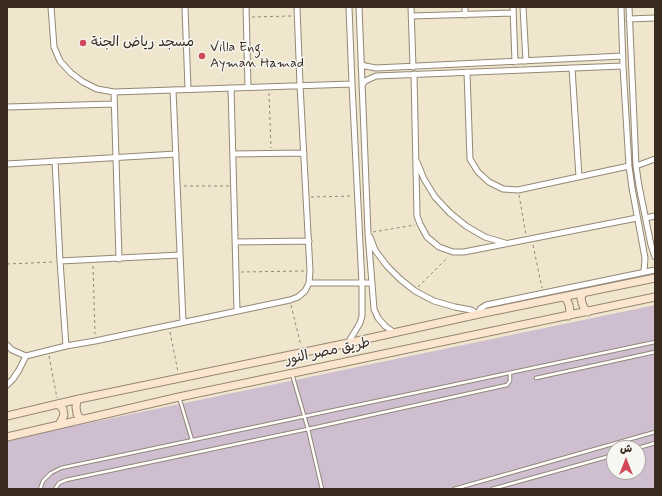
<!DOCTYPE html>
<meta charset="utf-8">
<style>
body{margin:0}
#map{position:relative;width:662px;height:496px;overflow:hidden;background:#efe6cd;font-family:Mynerve,"Playpen Sans Arabic",sans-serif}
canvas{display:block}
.frame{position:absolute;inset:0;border:8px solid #3b2a1e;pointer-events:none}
.north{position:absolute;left:606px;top:440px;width:40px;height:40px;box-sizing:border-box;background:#f6f6f2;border:1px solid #aba49d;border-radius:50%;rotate:0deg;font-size:11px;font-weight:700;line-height:16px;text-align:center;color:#3b2a1e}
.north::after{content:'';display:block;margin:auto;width:14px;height:18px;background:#d1495b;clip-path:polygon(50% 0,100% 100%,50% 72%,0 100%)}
</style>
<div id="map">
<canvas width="662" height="496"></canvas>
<div class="frame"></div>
<div class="north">ش</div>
</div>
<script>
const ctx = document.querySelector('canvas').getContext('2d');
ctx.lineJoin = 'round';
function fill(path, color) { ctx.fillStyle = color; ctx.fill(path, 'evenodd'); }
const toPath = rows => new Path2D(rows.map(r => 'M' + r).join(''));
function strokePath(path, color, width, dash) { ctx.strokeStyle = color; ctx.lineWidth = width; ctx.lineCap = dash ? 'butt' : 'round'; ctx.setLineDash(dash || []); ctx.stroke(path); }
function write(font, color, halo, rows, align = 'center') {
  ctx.font = font + ' Mynerve,"Playpen Sans Arabic",sans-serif'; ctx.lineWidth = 3; ctx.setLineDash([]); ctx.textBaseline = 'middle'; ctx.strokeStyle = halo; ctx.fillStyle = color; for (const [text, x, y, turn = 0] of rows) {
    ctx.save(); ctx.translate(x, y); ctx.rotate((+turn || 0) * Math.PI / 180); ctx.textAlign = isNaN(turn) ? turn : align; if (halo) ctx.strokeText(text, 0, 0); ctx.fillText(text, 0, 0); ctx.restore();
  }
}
fill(toPath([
 [655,305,655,489,7,489,7,440],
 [614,448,638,448,638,472,614,472]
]), '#cfbdd0');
const lane = toPath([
 [292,374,308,429,322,489],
 [536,378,655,352],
 [179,397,192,440],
 [638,448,655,443],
 [40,489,43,481,51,473,61,468,655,342],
 [55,489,59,483,66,480,308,429,507,385,510,381,510,373],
 [454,489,655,432],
 [492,489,614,455]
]);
const street = toPath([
 [51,7,54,47,60,61,71,73,83,82,97,89,114,92,352,84],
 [185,7,188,89],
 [246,7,248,87],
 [359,7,368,233,374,309,378,318,385,326,395,333],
 [411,7,413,67],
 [465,7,465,15],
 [513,7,515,62],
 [523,7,526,61],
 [621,7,623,66,629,166,632,188,645,258,644,272],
 [629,7,636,166,639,186,651,245,655,257],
 [412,16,513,13],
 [629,19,655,18],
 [361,64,365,66,376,68,623,56],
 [572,68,579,177],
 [467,72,470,159,478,172,489,182,503,189,518,190,629,166],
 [414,74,417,216,420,224,427,237,439,247,453,252,464,252,637,218],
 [362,85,365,81,376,76,623,66],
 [231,88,237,311],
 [173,90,183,322],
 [114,92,119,259],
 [7,107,114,104],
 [233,154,304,153],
 [55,161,60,261,66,346],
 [417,162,424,179,435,197,450,213,466,226,485,237,505,243],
 [7,164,176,154],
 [636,166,655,159],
 [646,218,655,216],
 [370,237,375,250,387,266,400,279,415,291,434,301,455,307,471,310,478,314],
 [236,242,309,241],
 [60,261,180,255],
 [309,283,372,283],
 [479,314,480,309,486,305,655,270],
 [348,343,360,323,362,316,362,284,352,84,349,7],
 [7,345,12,350,26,356,66,346,95,341,290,300,298,297,305,291,309,283,310,271,300,85,297,7],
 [7,385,13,379,19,370,26,356]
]);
const secondary = toPath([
 [583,293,581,298,582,303,584,308,588,312],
 [563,297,567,300,569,305,570,311,568,316],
 [79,399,77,401,76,407,77,414,79,417,82,419],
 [58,404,63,409,64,415,59,425],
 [7,416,79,399,348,343,479,314,655,278],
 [7,437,179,397,655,297]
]);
strokePath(lane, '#958876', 4.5);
strokePath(street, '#958876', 7);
strokePath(secondary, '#958876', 9);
strokePath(toPath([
 [252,17,291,16],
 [269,93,271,148],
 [184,186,229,186],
 [519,195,526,235],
 [311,197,352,196],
 [373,232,415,225],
 [533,245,542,288],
 [7,264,54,262],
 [93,266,95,334],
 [241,272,304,271],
 [418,287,448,257],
 [291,305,301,346],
 [170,332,178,372],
 [49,356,57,398]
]), '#958876', 1, [3, 3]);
strokePath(lane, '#fff', 2.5);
strokePath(street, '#fff', 5);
strokePath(secondary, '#fce5cf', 7);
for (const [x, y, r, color] of [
 [83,43,4,"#d1495b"],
 [202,56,4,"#d1495b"]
]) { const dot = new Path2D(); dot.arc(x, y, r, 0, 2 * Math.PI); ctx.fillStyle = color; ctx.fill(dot); strokePath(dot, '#f6f6f2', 1.5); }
write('14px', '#3b2a1e', '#f6f6f2', [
 ["مسجد رياض الجنة",91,43],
 ["Villa Eng.",210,48],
 ["Ayman Hamad",210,64]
], 'left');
write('14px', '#3b2a1e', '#f6f6f2', [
 ["طريق مصر النور",328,352,-12]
]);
</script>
